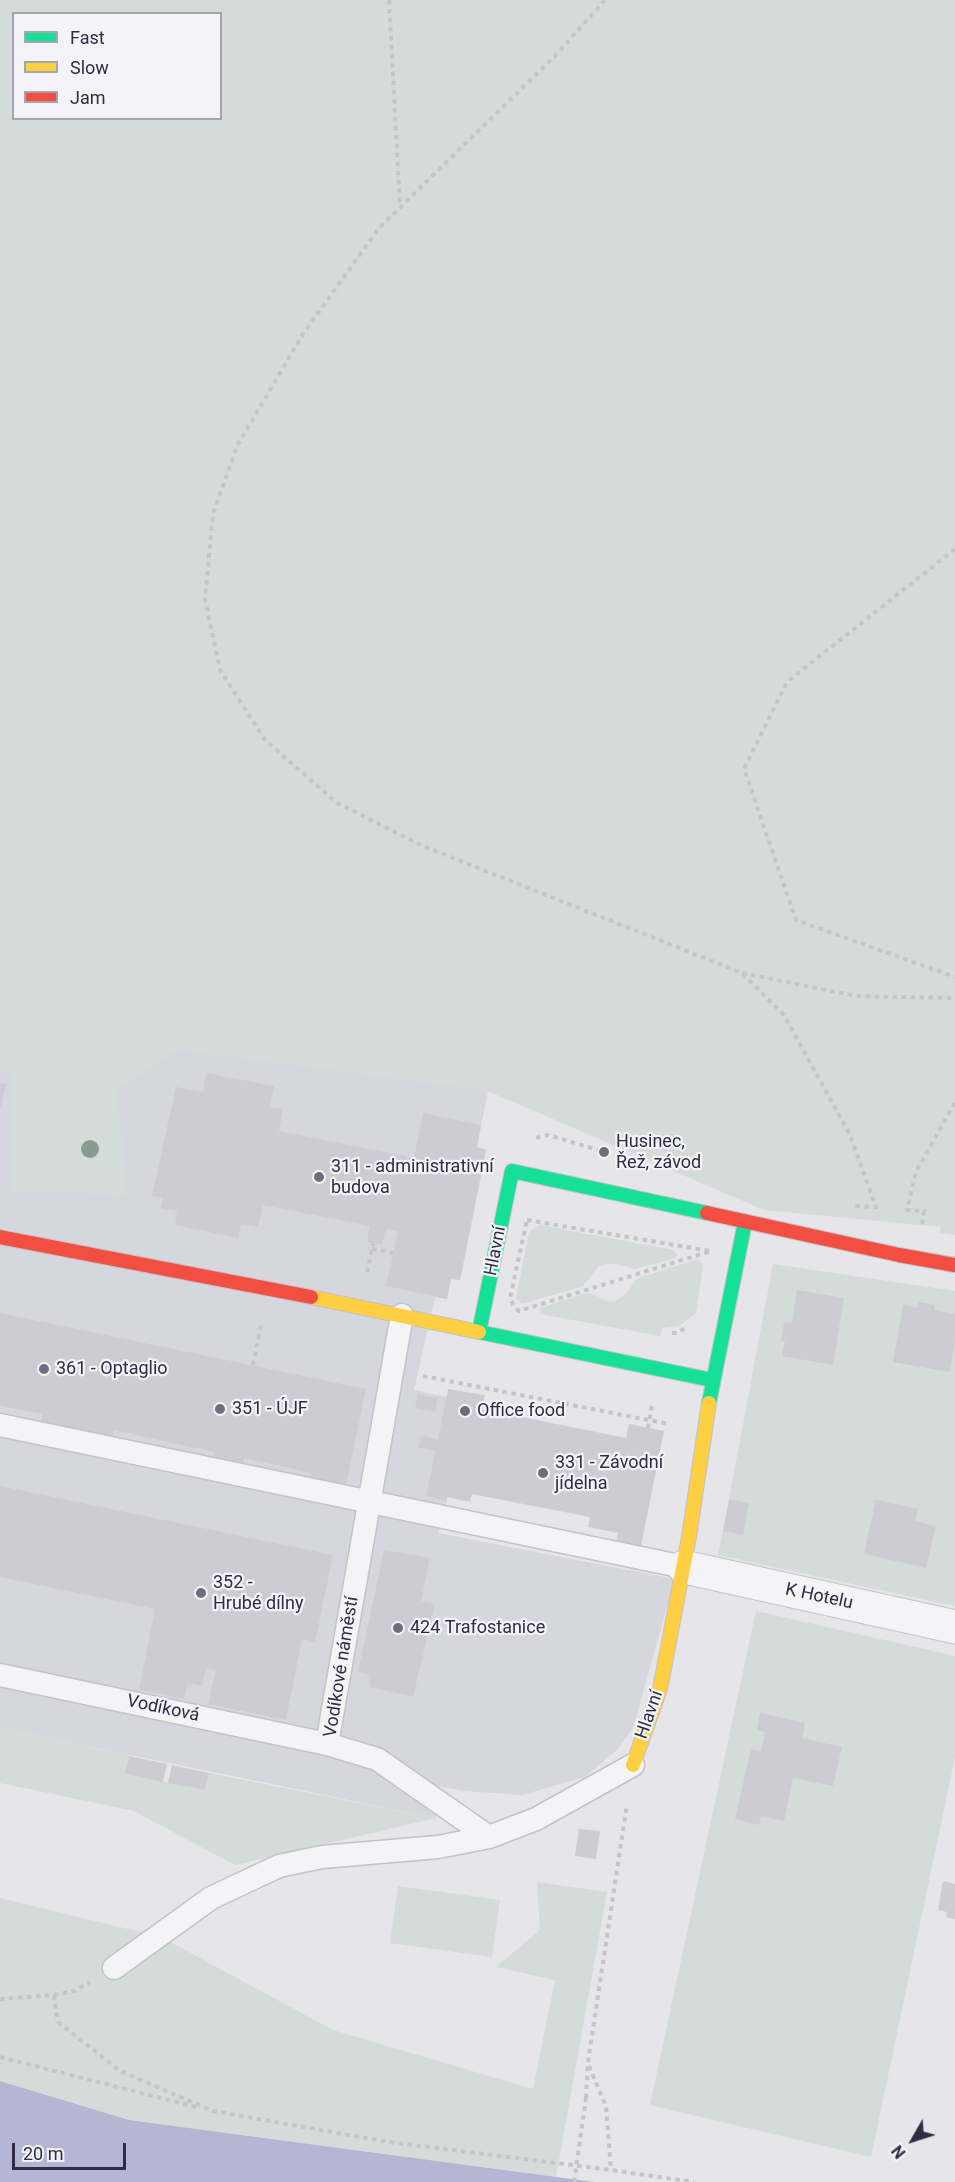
<!DOCTYPE html>
<meta charset="utf-8">
<style>
body{margin:0}
#map{position:relative;width:955px;height:2182px;overflow:hidden;background:#e5e5ea;font-family:Roboto,sans-serif}
canvas{display:block}
.legend{position:absolute;left:12px;top:12px;width:210px;height:108px;box-sizing:border-box;background:#f4f4f8;border:2px solid #a5a4b0;margin:0;padding:8px 10px;list-style:none;font-size:18px;color:#2f2c43}
.legend li{display:flex;align-items:center;gap:12px;height:30px}
.legend b{width:30px;border:2px solid #a5a4b0}
.north{position:absolute;left:883px;top:2110px;width:60px;height:60px;-webkit-text-stroke:4px #f4f4f8;paint-order:stroke;rotate:231deg;font-size:16px;font-weight:700;line-height:24px;text-align:center;color:#2f2c43}
.north::after{content:'';display:block;margin:auto;width:21px;height:27px;background:#2f2c43;clip-path:polygon(50% 0,100% 100%,50% 72%,0 100%)}
.scale{position:absolute;left:12px;top:2143px;width:114px;height:27px;box-sizing:border-box;border:3px solid #2f2c43;border-top:0;padding-left:8px;font-size:18px;line-height:21px;white-space:nowrap;color:#2f2c43;-webkit-text-stroke:4px #f4f4f8;paint-order:stroke}
</style>
<div id="map">
<canvas width="955" height="2182"></canvas>
<ul class="legend">
<li><b style="height:8px;background:#16e098"></b>Fast</li>
<li><b style="height:8px;background:#ffcf43"></b>Slow</li>
<li><b style="height:8px;background:#f24e42"></b>Jam</li>
</ul>
<div class="north">N</div>
<div class="scale">20 m</div>
</div>
<script>
const ctx = document.querySelector('canvas').getContext('2d');
ctx.lineJoin = 'round';
function fill(path, color) { ctx.fillStyle = color; ctx.fill(path, 'evenodd'); }
const toPath = rows => new Path2D(rows.map(r => 'M' + r).join(''));
function strokePath(path, color, width, dash) { ctx.strokeStyle = color; ctx.lineWidth = width; ctx.lineCap = dash ? 'butt' : 'round'; ctx.setLineDash(dash || []); ctx.stroke(path); }
function write(font, color, halo, rows, align = 'center') {
  ctx.font = font + ' Roboto,sans-serif'; ctx.lineWidth = 4.5; ctx.setLineDash([]); ctx.textBaseline = 'middle'; ctx.strokeStyle = halo; ctx.fillStyle = color; for (const [text, x, y, turn = 0] of rows) {
    ctx.save(); ctx.translate(x, y); ctx.rotate((+turn || 0) * Math.PI / 180); ctx.textAlign = isNaN(turn) ? turn : align; if (halo) ctx.strokeText(text, 0, 0); ctx.fillText(text, 0, 0); ctx.restore();
  }
}
fill(toPath([
 [0,488,488,1091,477,1147,486,1150,460,1280,451,1279,447,1299,435,1297,414,1390,447,1397,438,1439,421,1435,418,1448,435,1451,426,1496,447,1501,438,1533,675,1579,633,1728,618,1749,585,1777,522,1795,464,1791,440,1787,436,1818,0,1728]
]), '#d6d6de');
fill(toPath([
 [0,0,955,0,955,1235,940,1233,941,1227,764,1210,488,1091,178,1050,117,1089,127,1196,11,1190,11,1074,0,1071],
 [14,14,220,14,220,118,14,118],
 [540,1225,673,1250,677,1254,676,1258,635,1269,617,1264,606,1264,599,1266,583,1286,522,1304,516,1299,528,1236,531,1230],
 [696,1260,700,1261,703,1266,696,1313,679,1326,662,1328,660,1336,540,1314,540,1308,587,1293,595,1295,606,1301,614,1302,626,1294,635,1281,641,1277],
 [773,1264,955,1291,955,1606,718,1555,723,1531,742,1534,749,1503,729,1499],
 [756,1611,955,1656,955,1757,871,2157,650,2105],
 [0,1728,129,1755,126,1774,205,1790,209,1773,436,1818,235,1865,134,1811,0,1783],
 [537,1882,607,1892,556,2177,129,2120,0,2081,0,1898,161,1937,333,2030,533,2089,555,1980,496,1967,540,1930],
 [398,1886,500,1900,492,1957,390,1943]
]), '#d3dcd8');
fill(toPath([
 [0,2081,129,2120,594,2182,0,2182]
]), '#b5b6d3');
fill(toPath([
 [206,1073,274,1086,270,1107,283,1109,279,1131,414,1158,423,1113,481,1125,477,1147,486,1150,460,1280,451,1279,447,1299,386,1286,398,1231,386,1229,382,1245,373,1244,367,1242,370,1226,263,1205,258,1227,241,1224,238,1238,175,1225,177,1211,161,1208,163,1198,152,1196,176,1087,203,1092],
 [0,1083,6,1084,1,1107,0,1106],
 [797,1290,844,1298,833,1365,782,1356,785,1341,781,1341,784,1322,792,1323],
 [919,1302,935,1305,934,1310,955,1314,955,1342,950,1372,893,1362,903,1305,917,1308],
 [0,1313,366,1389,345,1489,310,1481,312,1473,244,1458,243,1466,212,1460,214,1452,114,1430,112,1438,40,1424,43,1414,0,1406],
 [448,1389,485,1395,482,1409,626,1438,629,1424,664,1431,641,1546,616,1541,618,1533,588,1527,590,1517,472,1494,470,1502,447,1497,447,1501,426,1496,435,1451,418,1448,421,1435,438,1439],
 [418,1394,438,1398,435,1412,415,1408],
 [0,1486,333,1555,315,1642,302,1639,286,1720,208,1704,216,1670,206,1668,202,1686,188,1683,184,1699,139,1690,155,1609,0,1577],
 [729,1499,749,1503,743,1535,723,1531],
 [876,1500,918,1509,915,1521,936,1526,926,1568,864,1554],
 [384,1550,430,1558,421,1601,435,1604,413,1697,371,1687,368,1674,358,1672],
 [760,1713,805,1723,802,1738,842,1747,833,1786,793,1778,784,1821,761,1816,759,1825,735,1819,751,1749,761,1751,765,1732,757,1730],
 [129,1756,167,1764,163,1782,125,1774],
 [172,1765,209,1773,205,1790,168,1783],
 [579,1829,600,1831,596,1859,575,1856],
 [943,1881,955,1884,955,1919,946,1917,947,1912,938,1910]
]), '#cdccd2');
const lane = toPath([
 [0,1425,684,1567],
 [0,1675,327,1744,377,1759,489,1837],
 [327,1744,402,1315],
 [114,1968,211,1898,279,1866,322,1857,438,1847,489,1837,536,1819,633,1765]
]);
const street = toPath([
 [684,1567,955,1627]
]);
const fast = toPath([
 [707,1213,512,1171,479,1332,712,1380],
 [709,1403,745,1222]
]);
const slow = toPath([
 [311,1297,479,1332],
 [633,1765,660,1689,689,1537,709,1403]
]);
const jam = toPath([
 [707,1213,899,1255,955,1265],
 [0,1237,311,1297]
]);
strokePath(lane, '#c2c2c7', 25);
strokePath(street, '#c2c2c7', 35);
strokePath(fast, '#c2c2c7', 16);
strokePath(slow, '#c2c2c7', 16);
strokePath(jam, '#c2c2c7', 16);
strokePath(toPath([
 [389,0,400,206],
 [605,0,556,55,379,228,303,334,237,446,213,514,205,599,220,670,265,740,337,803,423,846,742,973,784,1015,850,1135,876,1207,855,1206],
 [955,549,787,682,744,769,796,920,955,977],
 [742,973,856,996,955,998],
 [536,1138,548,1135,598,1150],
 [527,1220,711,1251,519,1311,513,1305,510,1298,527,1220],
 [922,1224,924,1211,907,1210,916,1172,955,1102],
 [372,1249,393,1253],
 [367,1272,373,1244],
 [672,1333,677,1333,687,1327],
 [253,1365,261,1325],
 [423,1376,669,1424],
 [648,1428,652,1405],
 [54,1995,58,2022,120,2071,213,2111,389,2142,611,2170,694,2182],
 [0,1999,54,1995,75,1991,90,1982],
 [0,2057,200,2108],
 [589,2066,606,2106,611,2170],
 [586,2098,588,2062,627,1804]
]), '#c4c4c9', 4, [4.5, 4.5]);
strokePath(lane, '#f4f4f6', 22);
strokePath(street, '#f4f4f6', 33);
strokePath(fast, '#16e098', 14);
strokePath(slow, '#ffcf43', 14);
strokePath(jam, '#f24e42', 14);
strokePath(toPath([
 [574,2182,586,2098]
]), '#c4c4c9', 4, [4.5, 4.5]);
ctx.fillStyle = '#879b8f';
for (const [x, y] of [
 [90,1149]
]) { ctx.beginPath(); ctx.arc(x, y, 9, 0, 2 * Math.PI); ctx.fill(); }
for (const [x, y, r, color] of [
 [604,1152,6,"#6f6d7d"],
 [319,1177,6,"#6f6d7d"],
 [44,1369,6,"#6f6d7d"],
 [220,1409,6,"#6f6d7d"],
 [465,1411,6,"#6f6d7d"],
 [543,1473,6,"#6f6d7d"],
 [201,1593,6,"#6f6d7d"],
 [398,1628,6,"#6f6d7d"]
]) { const dot = new Path2D(); dot.arc(x, y, r, 0, 2 * Math.PI); ctx.fillStyle = color; ctx.fill(dot); strokePath(dot, '#f4f4f8', 2); }
write('18px', '#2f2c43', '#f4f4f8', [
 ["Husinec,",616,1142],
 ["Řež, závod",616,1163],
 ["311 - administrativní",331,1167],
 ["budova",331,1188],
 ["361 - Optaglio",56,1369],
 ["351 - ÚJF",232,1409],
 ["Office food",477,1411],
 ["331 - Závodní",555,1463],
 ["jídelna",555,1484],
 ["352 -",213,1583],
 ["Hrubé dílny",213,1604],
 ["424 Trafostanice",410,1628]
], 'left');
write('18px', '#2f2c43', '#f4f4f8', [
 ["Hlavní",496,1251,-79],
 ["K Hotelu",819,1597,12],
 ["Vodíkové náměstí",342,1667,-81],
 ["Vodíková",163,1709,12],
 ["Hlavní",650,1715,-71]
]);
</script>
